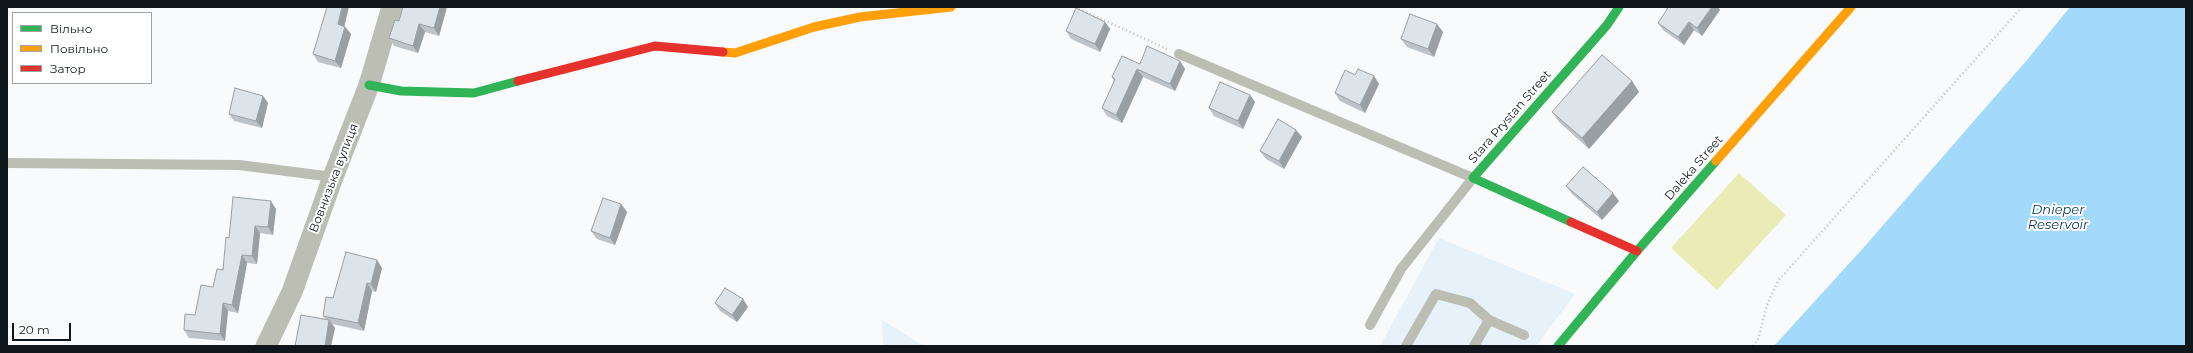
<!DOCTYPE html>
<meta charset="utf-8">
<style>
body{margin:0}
#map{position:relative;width:2193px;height:353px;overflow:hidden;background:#f8fafc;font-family:Montserrat,sans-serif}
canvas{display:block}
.frame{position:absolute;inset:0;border:8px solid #0f171d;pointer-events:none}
.legend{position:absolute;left:12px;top:12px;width:140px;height:72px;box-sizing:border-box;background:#fff;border:1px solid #9fa2a5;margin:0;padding:5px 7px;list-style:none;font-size:12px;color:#0f171d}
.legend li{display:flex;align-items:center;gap:8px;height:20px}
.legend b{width:20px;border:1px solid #9fa2a5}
.scale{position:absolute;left:12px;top:323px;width:59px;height:18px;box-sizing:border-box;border:2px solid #0f171d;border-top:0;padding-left:5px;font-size:12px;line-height:14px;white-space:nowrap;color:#0f171d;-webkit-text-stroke:3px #fff;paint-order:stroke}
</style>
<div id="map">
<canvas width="2193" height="353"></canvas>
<div class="frame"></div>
<ul class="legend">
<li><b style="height:5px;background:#30b455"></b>Вільно</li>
<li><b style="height:5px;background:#ff9f0a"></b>Повільно</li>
<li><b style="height:5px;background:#e5322d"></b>Затор</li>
</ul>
<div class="scale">20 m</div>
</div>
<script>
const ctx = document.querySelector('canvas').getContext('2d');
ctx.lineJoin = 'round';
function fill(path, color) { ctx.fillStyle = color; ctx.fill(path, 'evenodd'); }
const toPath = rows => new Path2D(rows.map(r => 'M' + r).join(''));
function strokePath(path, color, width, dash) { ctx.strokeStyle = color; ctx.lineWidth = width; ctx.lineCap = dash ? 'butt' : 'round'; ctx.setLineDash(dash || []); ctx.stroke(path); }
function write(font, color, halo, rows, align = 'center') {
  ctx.font = font + ' Montserrat,sans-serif'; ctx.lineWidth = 4; ctx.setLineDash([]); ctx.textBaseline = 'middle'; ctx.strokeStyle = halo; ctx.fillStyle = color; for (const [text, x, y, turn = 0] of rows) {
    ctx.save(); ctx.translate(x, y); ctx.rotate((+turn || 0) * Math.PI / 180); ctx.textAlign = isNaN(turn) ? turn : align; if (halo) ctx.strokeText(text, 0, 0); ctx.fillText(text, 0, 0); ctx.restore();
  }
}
fill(toPath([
 [1439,238,1575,294,1536,346,1380,346],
 [882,320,924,346,883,346]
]), '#e6f1f9');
fill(toPath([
 [1739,173,1786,215,1717,290,1671,248]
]), '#eaecb6');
fill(toPath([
 [2070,7,2186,7,2186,346,1774,346,1865,246,2027,60]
]), '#a3dafb');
strokePath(toPath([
 [1075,7,1167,49],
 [1753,346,1758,339,1767,305,1778,281,2022,7]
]), '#bcbeb9', 2.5, [1, 3]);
strokePath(toPath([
 [1179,54,1473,178,1401,269,1370,325],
 [7,163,239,165,333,177],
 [1406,346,1436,294,1470,303,1489,320],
 [1474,346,1489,320,1524,335]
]), '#bcbeb3', 10);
strokePath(toPath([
 [266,346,292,292,333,177,369,85,392,7]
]), '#bcbeb3', 21);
strokePath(toPath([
 [369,85,401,91,474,93,518,81],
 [1571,222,1473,178,1607,25,1619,7],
 [1558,346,1637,251,1716,161]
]), '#30b455', 9);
strokePath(toPath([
 [723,52,735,53,814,27,860,17,951,7],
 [1716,161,1851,7]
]), '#ff9f0a', 9);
strokePath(toPath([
 [518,81,655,46,723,52],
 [1571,222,1637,251]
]), '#e5322d', 9);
fill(toPath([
 [403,7,447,7,439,36,425,32,418,53,394,46,389,38,399,21],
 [1665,7,1718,7,1720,10,1702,36,1694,30,1684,45,1663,30,1658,23,1667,10],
 [1105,22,1110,29,1100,52,1071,39,1066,31],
 [345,26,351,34,341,68,318,62,313,54],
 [1443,32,1434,57,1407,47,1401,39],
 [1180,61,1185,69,1175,91,1143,77,1122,123,1107,116,1102,108,1114,81,1112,77,1140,64],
 [1355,75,1374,76,1379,84,1365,113,1340,101,1335,93],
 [1632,81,1639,92,1589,149,1559,122,1552,112],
 [1250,95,1255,102,1243,129,1214,116,1209,108],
 [263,96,268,103,262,128,234,121,229,114],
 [1296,130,1302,137,1284,169,1266,159,1260,151],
 [1566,186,1619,201,1602,220,1572,194],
 [621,204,627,212,615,245,597,239,591,231],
 [276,209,273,235,260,233,257,264,247,263,238,313,228,311,225,341,189,338,184,330,195,315,213,287,223,270,229,238],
 [377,260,382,268,376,292,372,291,364,331,332,324,335,328,331,346,295,346,325,319,323,316,333,298],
 [743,299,748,307,737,322,720,311,715,303]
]), '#bdc3c8');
fill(toPath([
 [342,7,349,7,343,32,338,24],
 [440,7,447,7,439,36,434,28],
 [1712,7,1718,7,1720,10,1702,36,1697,28],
 [1105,22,1110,29,1100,52,1095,44],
 [1689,22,1694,30,1684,45,1678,37],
 [419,24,425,32,418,53,413,46],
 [1437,24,1443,32,1434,57,1428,49],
 [345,27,351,34,341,68,335,61],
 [1180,61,1185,69,1175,91,1170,84],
 [1137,69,1143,77,1122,123,1116,115],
 [1374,76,1379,84,1365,113,1360,105],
 [1632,81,1639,92,1589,149,1582,138],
 [1250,95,1255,102,1243,129,1238,121],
 [263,96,268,103,262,128,256,121],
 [1296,130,1302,137,1284,169,1279,161],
 [1613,193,1619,201,1602,220,1597,212],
 [271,201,276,209,273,235,268,227],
 [621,204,627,212,615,245,610,238],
 [255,226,260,233,257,264,252,256],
 [242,255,247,263,238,313,232,305],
 [377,260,382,268,376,292,371,284],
 [367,283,372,291,364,331,358,323],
 [743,299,748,307,737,322,732,315],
 [223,303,228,311,225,341,220,334],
 [329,320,335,328,331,346,325,346]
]), '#9a9fa3');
const building = toPath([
 [327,7,342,7,338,24,345,27,335,61,313,54,327,7],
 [403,7,440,7,434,28,419,24,413,46,389,38,395,20,399,21,403,7],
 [1666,7,1712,7,1697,28,1689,22,1678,37,1658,23,1668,8,1666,7],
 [1076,8,1105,22,1095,44,1066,31,1076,8],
 [1410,14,1437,24,1428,49,1401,39,1410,14],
 [1147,46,1180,61,1170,84,1137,69,1116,115,1102,108,1115,79,1112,77,1122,56,1140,64,1147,46],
 [1602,55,1632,81,1582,138,1552,112,1602,55],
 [1358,69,1374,76,1360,105,1335,93,1345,70,1355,75,1358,69],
 [1220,82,1250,95,1238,121,1209,108,1220,82],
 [235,88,263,96,256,121,229,114,235,88],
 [1278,119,1296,130,1279,161,1260,151,1278,119],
 [1583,167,1613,193,1597,212,1566,186,1583,167],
 [233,197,271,201,268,227,255,226,252,256,242,255,232,305,223,303,220,334,184,330,185,314,195,315,201,285,213,287,217,269,223,270,226,237,229,238,233,197],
 [603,198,621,204,610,238,591,231,603,198],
 [346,252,377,260,371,284,367,283,358,323,323,316,326,297,333,298,346,252],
 [725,288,743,299,732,315,715,303,725,288],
 [301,315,329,320,325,346,295,346,301,315]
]);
fill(building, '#dce3e9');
strokePath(building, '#9a9fa3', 1);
write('12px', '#0f171d', '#fff', [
 ["Stara Prystan Street",1510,117,-49],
 ["Daleka Street",1694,168,-49],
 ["Вовнизька вулиця",334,178,-69]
]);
write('italic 13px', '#06344b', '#fff', [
 ["Dnieper",2058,210],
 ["Reservoir",2058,225]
]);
</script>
